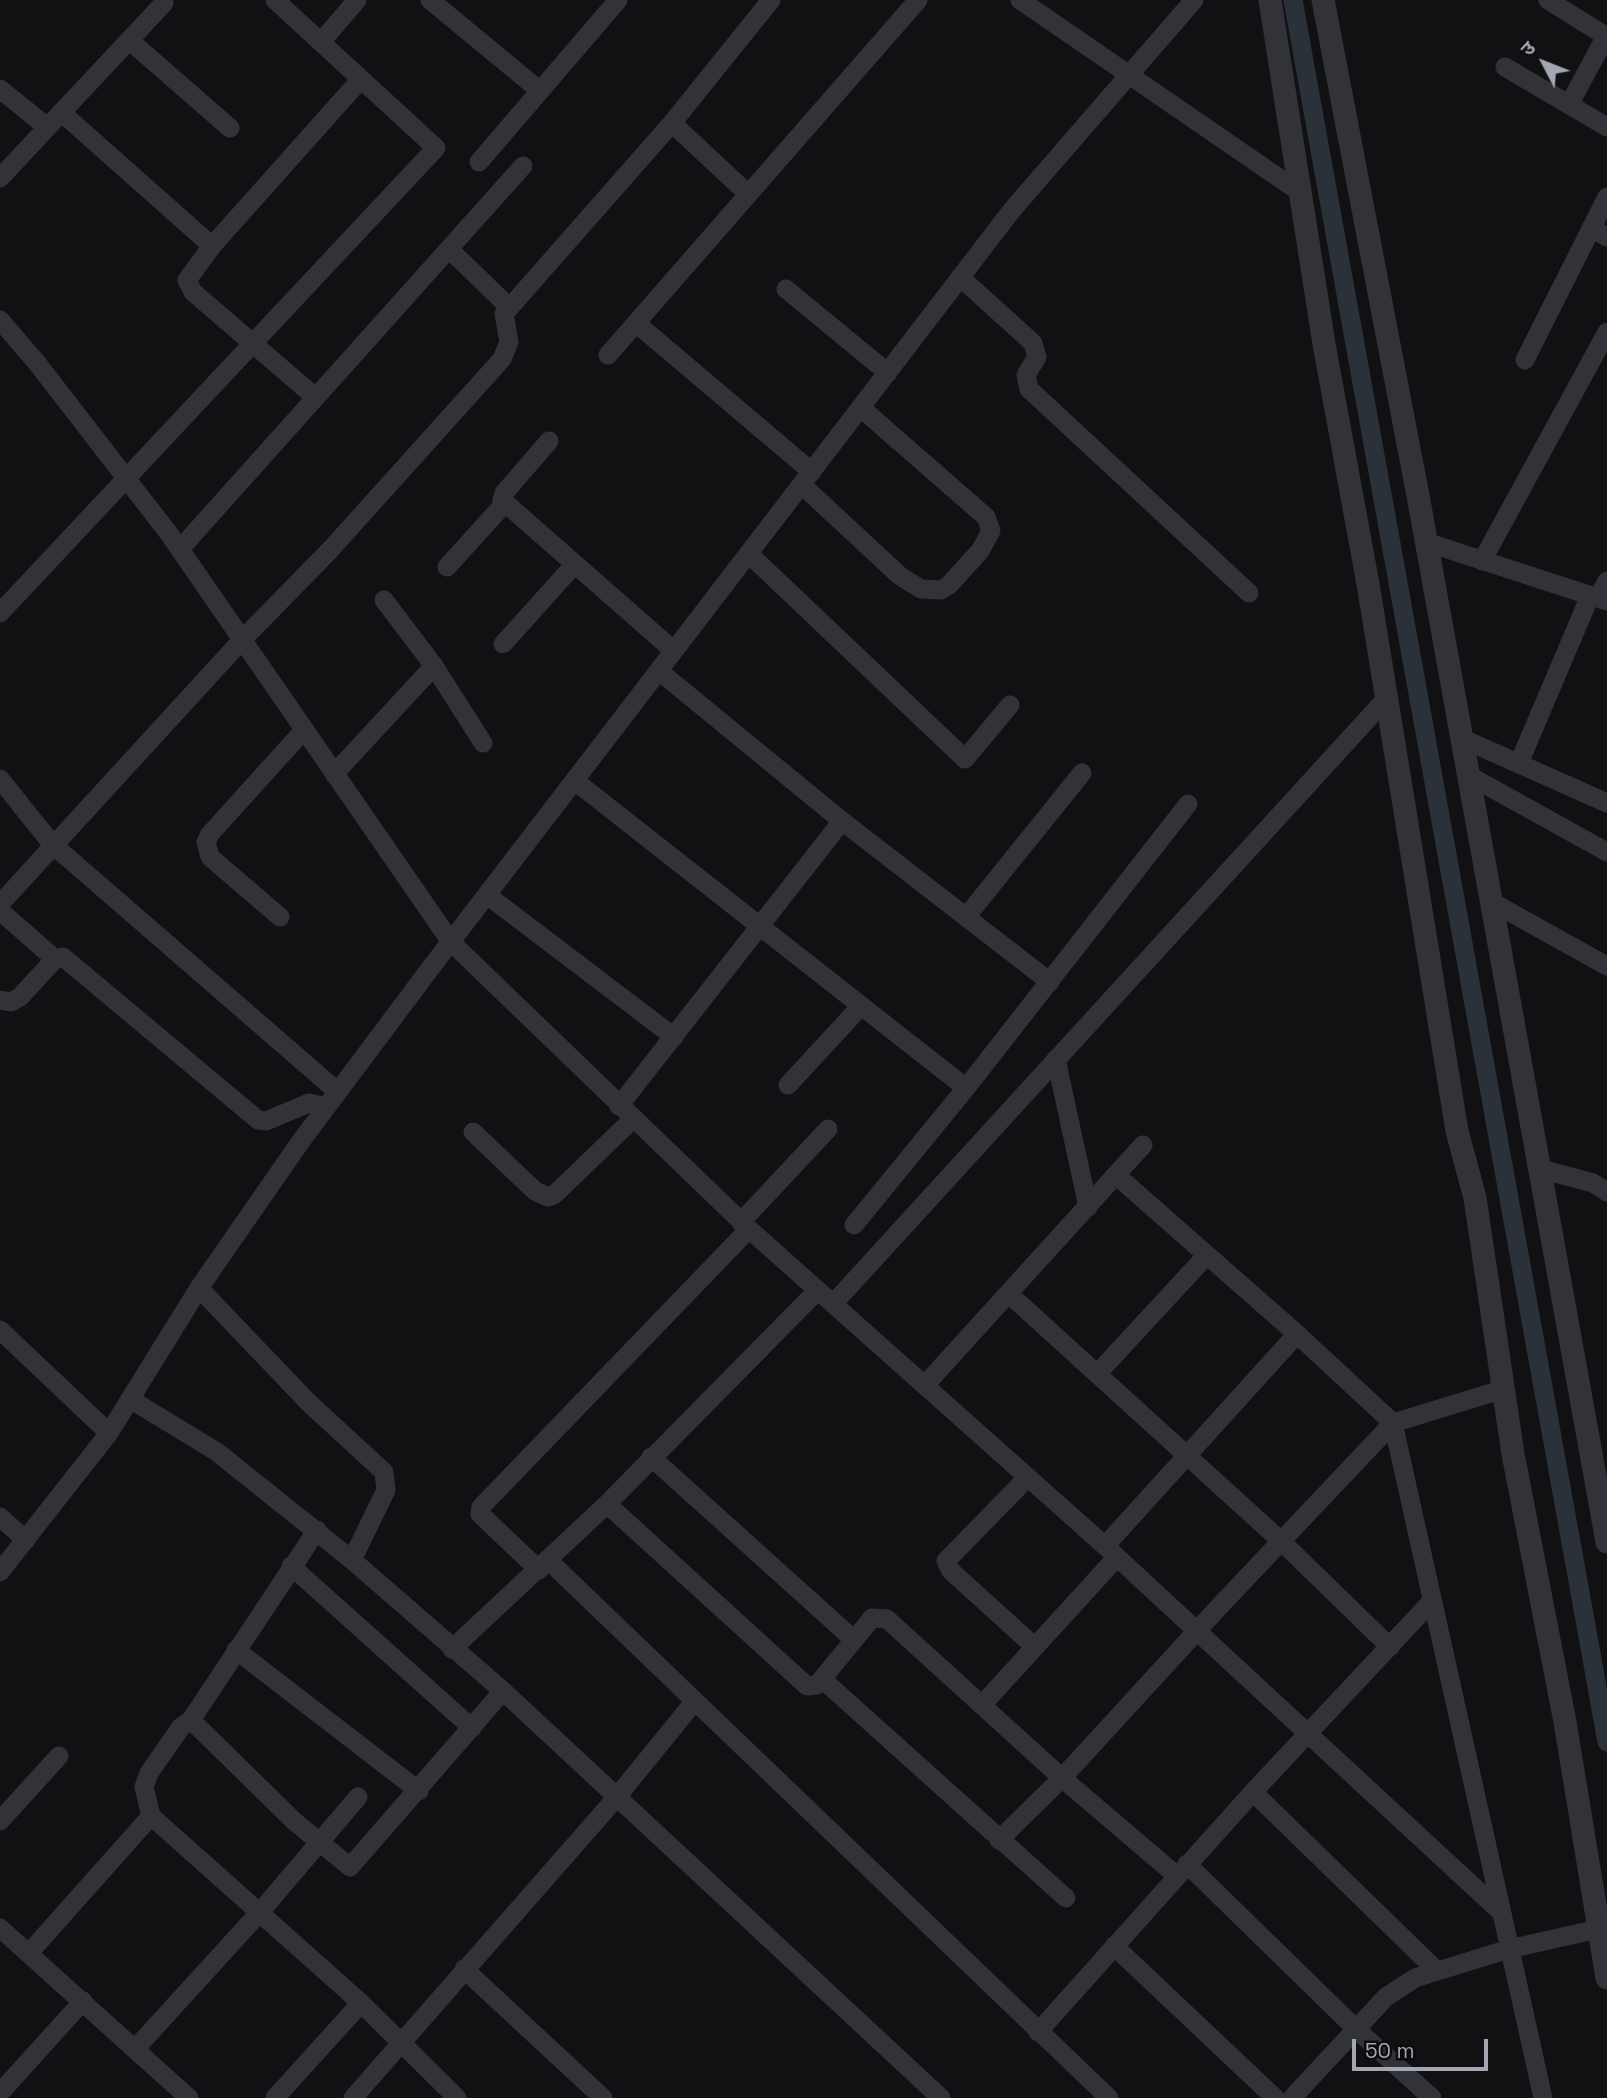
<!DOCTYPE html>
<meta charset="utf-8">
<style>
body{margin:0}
#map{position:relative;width:1607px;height:2098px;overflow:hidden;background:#111113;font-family:"Space Grotesk","Noto Sans Devanagari",sans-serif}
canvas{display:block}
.north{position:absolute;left:1509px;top:28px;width:70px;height:70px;-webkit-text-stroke:5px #0c0c0e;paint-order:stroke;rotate:312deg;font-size:19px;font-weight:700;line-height:28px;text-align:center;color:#a2a7b3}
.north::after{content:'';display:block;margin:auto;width:24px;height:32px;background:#a2a7b3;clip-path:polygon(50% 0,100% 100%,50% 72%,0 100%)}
.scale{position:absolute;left:1352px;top:2039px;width:136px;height:32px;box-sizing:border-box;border:4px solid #a2a7b3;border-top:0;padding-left:9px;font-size:21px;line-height:24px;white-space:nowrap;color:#a2a7b3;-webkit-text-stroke:5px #0c0c0e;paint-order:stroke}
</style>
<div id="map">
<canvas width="1607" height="2098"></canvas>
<div class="north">उ</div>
<div class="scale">50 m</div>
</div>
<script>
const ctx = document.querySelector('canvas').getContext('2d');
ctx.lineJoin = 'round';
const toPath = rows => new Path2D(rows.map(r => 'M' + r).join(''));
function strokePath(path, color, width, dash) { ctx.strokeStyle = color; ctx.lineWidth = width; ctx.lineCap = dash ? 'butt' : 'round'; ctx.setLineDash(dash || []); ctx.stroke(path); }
strokePath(toPath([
 [1293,0,1607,1742]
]), '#2a3138', 19);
strokePath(toPath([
 [430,0,539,90],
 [1020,0,1301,193],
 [1548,0,1607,37],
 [129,40,230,128],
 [321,42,357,0],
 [1505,67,1607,127],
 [0,89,47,127],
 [1569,105,1606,36],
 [61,112,212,246],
 [672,123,748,194],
 [479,162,618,0],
 [0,178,164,3],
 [1591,228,1607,237],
 [449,249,509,307],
 [960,277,1033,343,1037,357,1026,375,1029,389,1249,593],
 [786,289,888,373],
 [0,320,37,363,170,535,451,942,749,1229,1105,1546,1501,1912],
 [636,323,812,472],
 [608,355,918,0],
 [1525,360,1607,197],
 [315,397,193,292,187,280,212,246,361,79],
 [549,441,504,493,502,500,674,651],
 [802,485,900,576,921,589,941,590,949,585,980,551,991,531,986,517,861,408],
 [1426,542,1607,601],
 [180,549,523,166],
 [749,554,965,759,1010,705],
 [1482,561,1607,332],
 [447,567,505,503],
 [1598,598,1607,581],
 [384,600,434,666,483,743],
 [0,613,436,148,275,0],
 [503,644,574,565],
 [659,671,842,821,1050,982],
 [1461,738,1607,803],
 [1519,763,1590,596],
 [334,774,434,666],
 [1468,775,1607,852],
 [0,779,52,844,338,1092],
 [575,781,966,1088],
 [487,895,674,1037],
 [1490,901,1607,966],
 [0,904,241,641,330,550,502,359,509,342,504,314,672,123,771,0],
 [0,911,55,959],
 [280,917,210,857,206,842,210,834,304,730],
 [966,917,1082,773],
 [0,1000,11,1002,20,997,55,959,63,957,258,1120,266,1121,309,1103,326,1107],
 [1056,1059,1088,1207],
 [788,1085,861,1006],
 [619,1106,842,821],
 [473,1132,535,1191,548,1197,554,1195,633,1119],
 [1537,1168,1593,1183,1607,1192],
 [741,1222,828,1129],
 [854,1225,966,1088,1188,804],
 [199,1288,308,1402,384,1472,386,1490,352,1560],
 [1009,1294,1281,1541,1390,1647],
 [833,1304,1385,700],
 [0,1330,109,1433],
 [1097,1374,1207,1255],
 [925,1385,1143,1145],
 [1504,1389,1393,1423,1543,2098],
 [130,1399,217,1452,352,1560,503,1691,941,2098],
 [651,1457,853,1639],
 [1028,1477,946,1561,951,1571,1035,1647],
 [607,1504,807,1686,817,1685,872,1618,887,1619,1062,1778,1177,1876],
 [0,1517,26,1540],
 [1105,1546,1297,1334],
 [549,1561,1109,2098],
 [291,1566,472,1728],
 [539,1570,480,1514,481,1507,749,1229],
 [0,1572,109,1433,199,1288,301,1141,429,970,1012,210,1194,0],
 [452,1649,607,1504,817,1291],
 [236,1650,419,1791],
 [822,1679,1066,1898],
 [982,1705,1117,1557],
 [191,1720,294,1821,350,1867,503,1691],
 [1253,1792,1431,1602],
 [151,1816,144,1787,149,1773,181,1727,191,1720,317,1530],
 [0,1821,59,1756],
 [999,1840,1062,1778,1217,1609,1393,1423,1297,1334,1117,1176],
 [1187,1864,1356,2029,1432,2098],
 [0,1928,189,2098],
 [1114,1946,1275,2098],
 [29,1953,151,1816,361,2003,457,2098],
 [464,1969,603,2098],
 [1038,2032,1253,1792,1435,1969],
 [135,2049,260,1912,358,1797],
 [0,2093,83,2001],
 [275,2098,361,2003],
 [353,2098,616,1798,694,1702],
 [1292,2098,1386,1997,1415,1978,1509,1949,1607,1927]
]), '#323338', 19);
strokePath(toPath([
 [1270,0,1324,344,1368,584,1457,1131,1475,1198,1513,1454,1565,1722,1607,1978],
 [1323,0,1419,501,1607,1542]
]), '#323338', 23);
</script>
